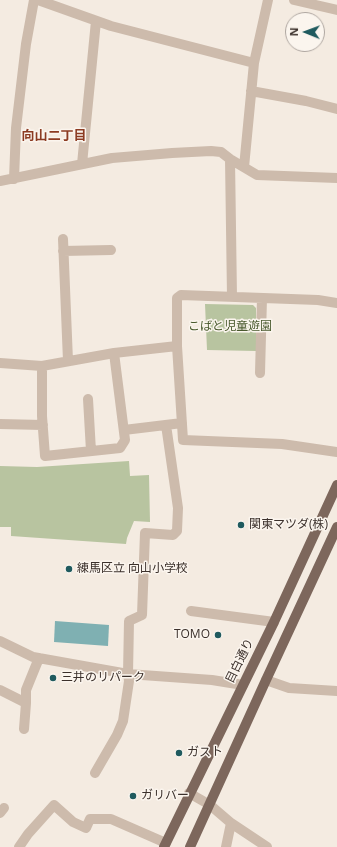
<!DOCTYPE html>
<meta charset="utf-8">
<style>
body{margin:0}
#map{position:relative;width:337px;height:847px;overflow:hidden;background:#f4ebe1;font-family:"Open Sans",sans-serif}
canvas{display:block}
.north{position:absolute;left:285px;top:12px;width:40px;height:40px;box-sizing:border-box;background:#fbf5ee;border:1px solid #aea6a0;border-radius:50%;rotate:271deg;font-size:11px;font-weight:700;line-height:16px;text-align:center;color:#3b302b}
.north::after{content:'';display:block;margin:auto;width:14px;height:18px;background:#1f5a5e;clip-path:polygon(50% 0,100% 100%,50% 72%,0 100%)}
</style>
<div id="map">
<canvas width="337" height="847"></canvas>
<div class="north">N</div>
</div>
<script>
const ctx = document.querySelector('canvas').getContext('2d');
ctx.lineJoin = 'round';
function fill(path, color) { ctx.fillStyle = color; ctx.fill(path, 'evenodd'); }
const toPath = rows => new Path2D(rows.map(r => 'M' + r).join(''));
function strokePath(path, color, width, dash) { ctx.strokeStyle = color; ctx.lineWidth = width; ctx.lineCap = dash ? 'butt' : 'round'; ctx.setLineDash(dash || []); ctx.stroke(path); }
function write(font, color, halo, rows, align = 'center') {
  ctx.font = font + ' "Open Sans","Noto Sans JP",sans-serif'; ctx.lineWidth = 3; ctx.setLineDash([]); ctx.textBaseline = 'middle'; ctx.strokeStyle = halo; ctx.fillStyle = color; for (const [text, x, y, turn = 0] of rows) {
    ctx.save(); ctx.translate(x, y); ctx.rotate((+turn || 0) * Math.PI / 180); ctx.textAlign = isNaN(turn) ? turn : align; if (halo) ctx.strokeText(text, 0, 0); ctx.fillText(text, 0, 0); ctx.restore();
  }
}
fill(toPath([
 [205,304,253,305,256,308,256,351,207,350],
 [129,461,130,476,149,475,150,522,134,521,127,538,126,544,11,536,11,527,0,527,0,466,37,467]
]), '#b8c4a0');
fill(toPath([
 [55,621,109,625,108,646,54,642]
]), '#7fb0b2');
strokePath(toPath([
 [38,0,111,26,254,63],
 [294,0,337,10],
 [251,91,306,101,337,109],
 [230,159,232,297],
 [82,164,96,21],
 [244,167,254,63,268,0],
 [14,179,16,128,26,44,34,0],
 [0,181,112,158,172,153,211,151,221,152,230,159,257,175,337,178],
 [63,239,68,361],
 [63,251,111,250],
 [337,303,318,300,181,295,177,298,177,346,183,440,282,444,337,452],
 [0,363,42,366,114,353,177,346],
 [42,366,42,416,45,456,120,448,125,440,114,353],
 [260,373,262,298],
 [88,399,91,451],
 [0,424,43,425],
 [124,430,182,423],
 [191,611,274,622],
 [0,641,33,657,128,674,212,680,243,685],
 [266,680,289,688,337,691],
 [0,690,26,703,24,729],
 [26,703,26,690,39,658],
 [95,773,117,735,123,721,129,681,128,674,129,621,142,615,145,533,173,535,177,531,178,508,166,425],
 [189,793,210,805,231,823,267,847],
 [0,813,4,808],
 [19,847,28,834,54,805,73,822,86,828,90,819,111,819,166,843],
 [226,847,231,823]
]), '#cdbbac', 10);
strokePath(toPath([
 [164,847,274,622,337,485],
 [190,847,266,680,337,527]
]), '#7d675c', 10);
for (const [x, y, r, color] of [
 [241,525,4,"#1f5a5e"],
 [69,569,4,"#1f5a5e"],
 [218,635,4,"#1f5a5e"],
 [53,678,4,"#1f5a5e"],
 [179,753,4,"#1f5a5e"],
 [133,796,4,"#1f5a5e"]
]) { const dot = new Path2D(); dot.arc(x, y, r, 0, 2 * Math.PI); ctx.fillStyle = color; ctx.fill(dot); strokePath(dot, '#fbf5ee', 1.5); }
write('12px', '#4a5a2e', '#fbf5ee', [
 ["こばと児童遊園",230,327]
]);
write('12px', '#3b302b', '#fbf5ee', [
 ["関東マツダ(株)",249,525],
 ["練馬区立 向山小学校",77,569],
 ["TOMO",210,635,"right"],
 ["三井のリパーク",61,678],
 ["ガスト",187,753],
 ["ガリバー",141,796]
], 'left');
write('12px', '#3b302b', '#fbf5ee', [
 ["目白通り",240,661,-64]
]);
write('bold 13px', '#8c3b22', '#fbf5ee', [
 ["向山二丁目",54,136]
]);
</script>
